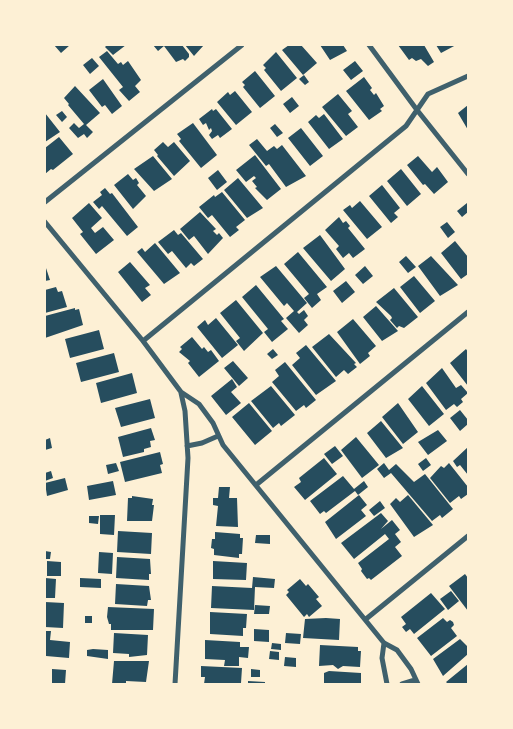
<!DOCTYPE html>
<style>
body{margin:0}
#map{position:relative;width:513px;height:729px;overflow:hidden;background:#fdf0d5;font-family:Mulish,sans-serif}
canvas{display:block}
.frame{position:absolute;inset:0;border:46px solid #fdf0d5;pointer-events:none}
</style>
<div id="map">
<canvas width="513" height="729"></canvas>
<div class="frame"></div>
</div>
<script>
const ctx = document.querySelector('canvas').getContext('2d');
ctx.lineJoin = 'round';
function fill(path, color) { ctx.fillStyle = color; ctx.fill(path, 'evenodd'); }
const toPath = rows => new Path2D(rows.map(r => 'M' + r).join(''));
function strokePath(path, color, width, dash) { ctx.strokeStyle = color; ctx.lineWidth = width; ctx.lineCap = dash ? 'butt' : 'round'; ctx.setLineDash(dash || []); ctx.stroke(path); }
fill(toPath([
 [54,45,70,45,61,53],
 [107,45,126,45,113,55,105,47],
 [153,45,182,45,189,54,189,57,185,61,183,59,176,62,164,46,158,51],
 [185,45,204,45,194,56],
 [289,45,301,45,317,63,303,75,282,50],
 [320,45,343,45,347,51,330,60],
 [398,45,424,45,434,62,428,66,421,59,416,61,412,58,409,60],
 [436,45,456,45,441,53],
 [107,51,118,64,121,62,123,65,128,61,141,80,135,86,140,92,129,101,119,90,123,87,99,57],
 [276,52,297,78,281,91,264,70,266,68,263,65],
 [92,58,99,66,90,74,83,65],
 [355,61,363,71,351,80,343,70],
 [255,71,275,96,260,108,243,87,245,85,242,82],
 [304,75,309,82,305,85,299,79],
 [364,77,372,88,370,90,374,95,376,93,384,106,380,109,382,111,369,120,346,91],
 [103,79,122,106,112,114,105,105,102,107,89,90],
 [75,86,100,113,86,125,93,132,87,138,84,134,78,138,69,128,74,123,79,128,84,124,68,105,69,104,64,98],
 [235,91,252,112,236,125,217,102,228,92,230,95],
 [338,94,352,111,348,114,358,127,346,136,322,107],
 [292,97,299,106,290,113,283,104],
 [468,105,468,130,458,113],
 [212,109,213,111,216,109,232,129,220,138,218,135,212,139,209,135,212,131,211,128,209,130,206,123,203,125,199,119],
 [62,111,67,117,62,122,56,115],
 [45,113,60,132,45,142],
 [324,114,343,139,329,149,308,122,316,115,319,118],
 [193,123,217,155,201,168,179,141,181,139,177,134],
 [275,124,283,133,277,137,270,128],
 [301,128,323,156,310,166,288,138],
 [59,137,73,154,53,170,51,169,45,174,45,148],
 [257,139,267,151,274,146,277,149,282,145,306,176,286,187,269,164,266,166,249,145],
 [163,142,168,147,174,142,190,161,174,176,157,156,158,155,154,150],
 [255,155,281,189,267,200,255,188,257,187,252,181,256,178,254,176,246,182,236,170],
 [153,156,172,179,154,191,134,169],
 [418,156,432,172,437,167,448,182,434,194,425,184,423,185,407,165],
 [401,169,421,194,407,206,387,181],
 [218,170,227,182,217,190,208,178],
 [128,174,133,180,136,178,139,183,137,185,146,196,133,209,114,185],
 [238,178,263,208,247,218,224,190],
 [382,185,400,208,394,213,398,217,391,223,369,196],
 [105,188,110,194,112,193,138,227,127,236,102,206,99,209,93,202,102,195,100,192],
 [222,192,245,220,236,227,239,230,230,237,212,215,208,218,199,207,214,195,215,197],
 [360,201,382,227,367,239,343,210,350,205,352,208],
 [89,203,102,218,91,228,95,233,103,227,114,240,96,254,80,234,83,232,72,218],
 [467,203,468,212,462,217,457,211],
 [200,212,216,229,213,231,217,235,219,233,223,238,208,254,194,236,189,240,180,229],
 [339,217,343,223,346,221,350,226,348,228,365,249,353,258,349,253,343,258,336,249,339,246,325,230],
 [447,222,455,232,448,238,440,227],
 [174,230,178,235,181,233,203,259,194,266,191,263,186,268,172,251,168,254,158,242],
 [320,235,345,269,331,281,303,248],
 [455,241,468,257,468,274,461,279,441,253],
 [155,243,180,273,164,284,137,252,142,248,145,252],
 [298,252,327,287,317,294,321,300,312,308,304,298,309,294,284,264],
 [406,256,416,267,408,273,399,262],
 [431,256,458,285,440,296,418,266],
 [130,262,150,285,145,288,151,295,142,302,118,272],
 [45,265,50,280,45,281],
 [276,266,307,303,297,312,299,314,304,310,308,316,304,320,308,325,299,333,286,318,294,311,287,303,284,306,260,277],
 [365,266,373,276,363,284,355,275],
 [414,276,435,301,420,313,400,287],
 [346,281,355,292,342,303,333,291],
 [256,285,284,319,281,321,288,329,272,342,264,332,268,329,242,297],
 [56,287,58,292,62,291,67,307,45,313,45,290],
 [394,288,418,317,404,328,399,326,397,328,390,320,392,318,391,316,376,302],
 [236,300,263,333,244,351,236,341,240,338,220,313],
 [376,306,398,331,382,341,363,317],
 [75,308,75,310,79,309,83,325,45,338,45,316],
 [216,318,238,345,222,358,197,327,205,320,208,325],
 [353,319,376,346,368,353,370,356,360,364,337,332],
 [99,330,104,349,70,358,65,339],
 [329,334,356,363,354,364,357,367,348,374,344,370,336,377,312,347],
 [192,337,202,349,204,347,208,352,211,350,219,361,199,377,188,363,190,361,179,352,182,349,180,347],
 [306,345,336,381,316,395,292,365,300,358,296,353],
 [273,349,278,355,272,359,267,354],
 [466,349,468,352,468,386,450,363],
 [114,353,119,372,81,382,76,363],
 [233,361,248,378,239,386,224,368],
 [285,362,316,400,306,408,304,405,296,411,272,382,279,376,275,370],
 [442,368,456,388,461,385,468,393,461,399,463,402,457,407,454,404,446,410,426,383],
 [132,373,137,393,101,403,96,383],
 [232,379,237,387,231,392,241,403,226,415,211,396],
 [271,386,295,415,281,426,279,423,273,428,251,401],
 [422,386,444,414,429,426,408,399],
 [150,399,155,418,121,427,115,408],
 [249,403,272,431,255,445,232,417],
 [398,403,418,432,403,444,382,417],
 [460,410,468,420,468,424,460,431,450,418],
 [381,421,403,448,386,458,367,433],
 [151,428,155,440,150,441,151,447,144,449,144,452,123,457,118,437],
 [438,430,447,441,428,455,418,442],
 [356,437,379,465,362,478,341,450],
 [50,438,52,448,45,450,45,440],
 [335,446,343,456,332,464,324,454],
 [468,447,468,475,460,465,457,467,453,461],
 [160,452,163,464,160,465,162,473,125,482,120,462],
 [324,458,337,474,305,500,294,487,301,482,299,478],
 [426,458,431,465,423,471,418,464],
 [116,463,119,471,108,474,106,465],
 [384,463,389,470,396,464,414,482,425,474,453,509,442,518,440,515,432,521,391,473,384,478,377,469],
 [449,463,468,487,468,494,461,499,459,496,450,503,430,478,441,466,444,468],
 [51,471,53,478,45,481,45,473],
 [343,476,354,489,364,481,368,487,358,495,355,491,326,513,324,511,320,514,310,501],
 [65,478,68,490,47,496,45,483],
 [113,481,116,495,89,500,87,486],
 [219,487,230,487,229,498,237,498,238,527,216,526,218,506,213,505,213,498,218,498],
 [359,495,367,505,361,510,366,516,336,539,325,522],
 [408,495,433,525,414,537,390,504,396,498,400,502],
 [132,496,153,499,152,505,154,505,152,521,127,521,128,498,132,498],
 [380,501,385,508,374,516,369,510],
 [381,513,388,521,381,529,392,520,400,530,395,534,401,542,395,547,402,556,371,580,369,578,367,579,361,571,362,569,358,563,389,539,385,534,354,559,341,543],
 [100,515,115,515,114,535,100,534],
 [89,516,99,516,98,524,89,523],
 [118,531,152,533,151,554,117,552],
 [215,532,240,534,240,538,243,538,242,554,239,554,239,558,214,555,214,549,211,548,212,539,215,539],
 [256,535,270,535,270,544,255,543],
 [45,551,51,552,50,559,45,559],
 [99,552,113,553,112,574,98,573],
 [117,557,150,559,151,574,149,574,149,580,116,578],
 [47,561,61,562,61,576,47,576],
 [213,561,247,563,246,580,213,579],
 [465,574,468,578,468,611,449,586],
 [253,577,275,579,274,588,255,587,254,610,211,608,212,586,252,588],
 [45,578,56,579,55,598,45,598],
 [80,578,101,579,101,588,80,587],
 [300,579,306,586,308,584,319,597,316,599,322,606,309,617,307,614,304,617,286,595,289,592,287,590],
 [116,584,149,586,151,600,148,600,147,606,115,604],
 [451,591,459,601,448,610,440,599],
 [431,593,445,609,414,634,410,629,406,632,402,627,406,624,401,617],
 [45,602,64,603,63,628,45,627],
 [255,605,270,606,269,614,254,614],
 [108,607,154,609,153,630,111,630,111,624,109,624,107,617],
 [210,612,247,614,246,628,243,628,243,636,210,634],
 [85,616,92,616,92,623,85,623],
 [326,618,340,619,339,640,303,638,305,619],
 [443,618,447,622,450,620,453,622,454,625,451,628,457,636,431,656,417,638],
 [254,629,269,630,269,642,254,641],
 [45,631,51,631,50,640,70,642,69,658,46,656],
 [114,633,148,635,147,655,129,657,129,654,113,653],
 [286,633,301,634,300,644,285,643],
 [460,639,468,647,468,654,443,676,433,659],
 [205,640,240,642,240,647,249,647,248,658,239,657,239,666,224,666,225,660,205,659],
 [272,643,281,644,281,650,271,649],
 [320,645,358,647,358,651,361,651,360,667,343,666,338,669,333,665,319,666],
 [93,649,108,650,108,659,87,656,87,650],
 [270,651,279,652,279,660,269,659],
 [285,657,296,658,296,667,284,666],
 [114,661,149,661,146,682,126,681,126,684,112,684],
 [468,664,468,684,448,684,446,682],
 [201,666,242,668,241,683,204,684,205,677,201,677],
 [52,669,66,670,65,684,52,683],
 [251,669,260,670,260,677,251,677],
 [329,671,361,673,361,684,324,684,324,673],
 [248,681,265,682,265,684,248,684]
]), '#264d5e');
strokePath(toPath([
 [369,45,417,110,468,174],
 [45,202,242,45],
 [45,222,143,341,181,392,199,404,213,423,223,445,384,643,397,650,411,669,418,684],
 [143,341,406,126,428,94,468,76],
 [187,446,202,443,218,436],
 [256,485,468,312],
 [366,619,468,536],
 [384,643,382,658,387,684],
 [175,684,188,458,185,411,181,393],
 [402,684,415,680]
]), '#3f606c', 5);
</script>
